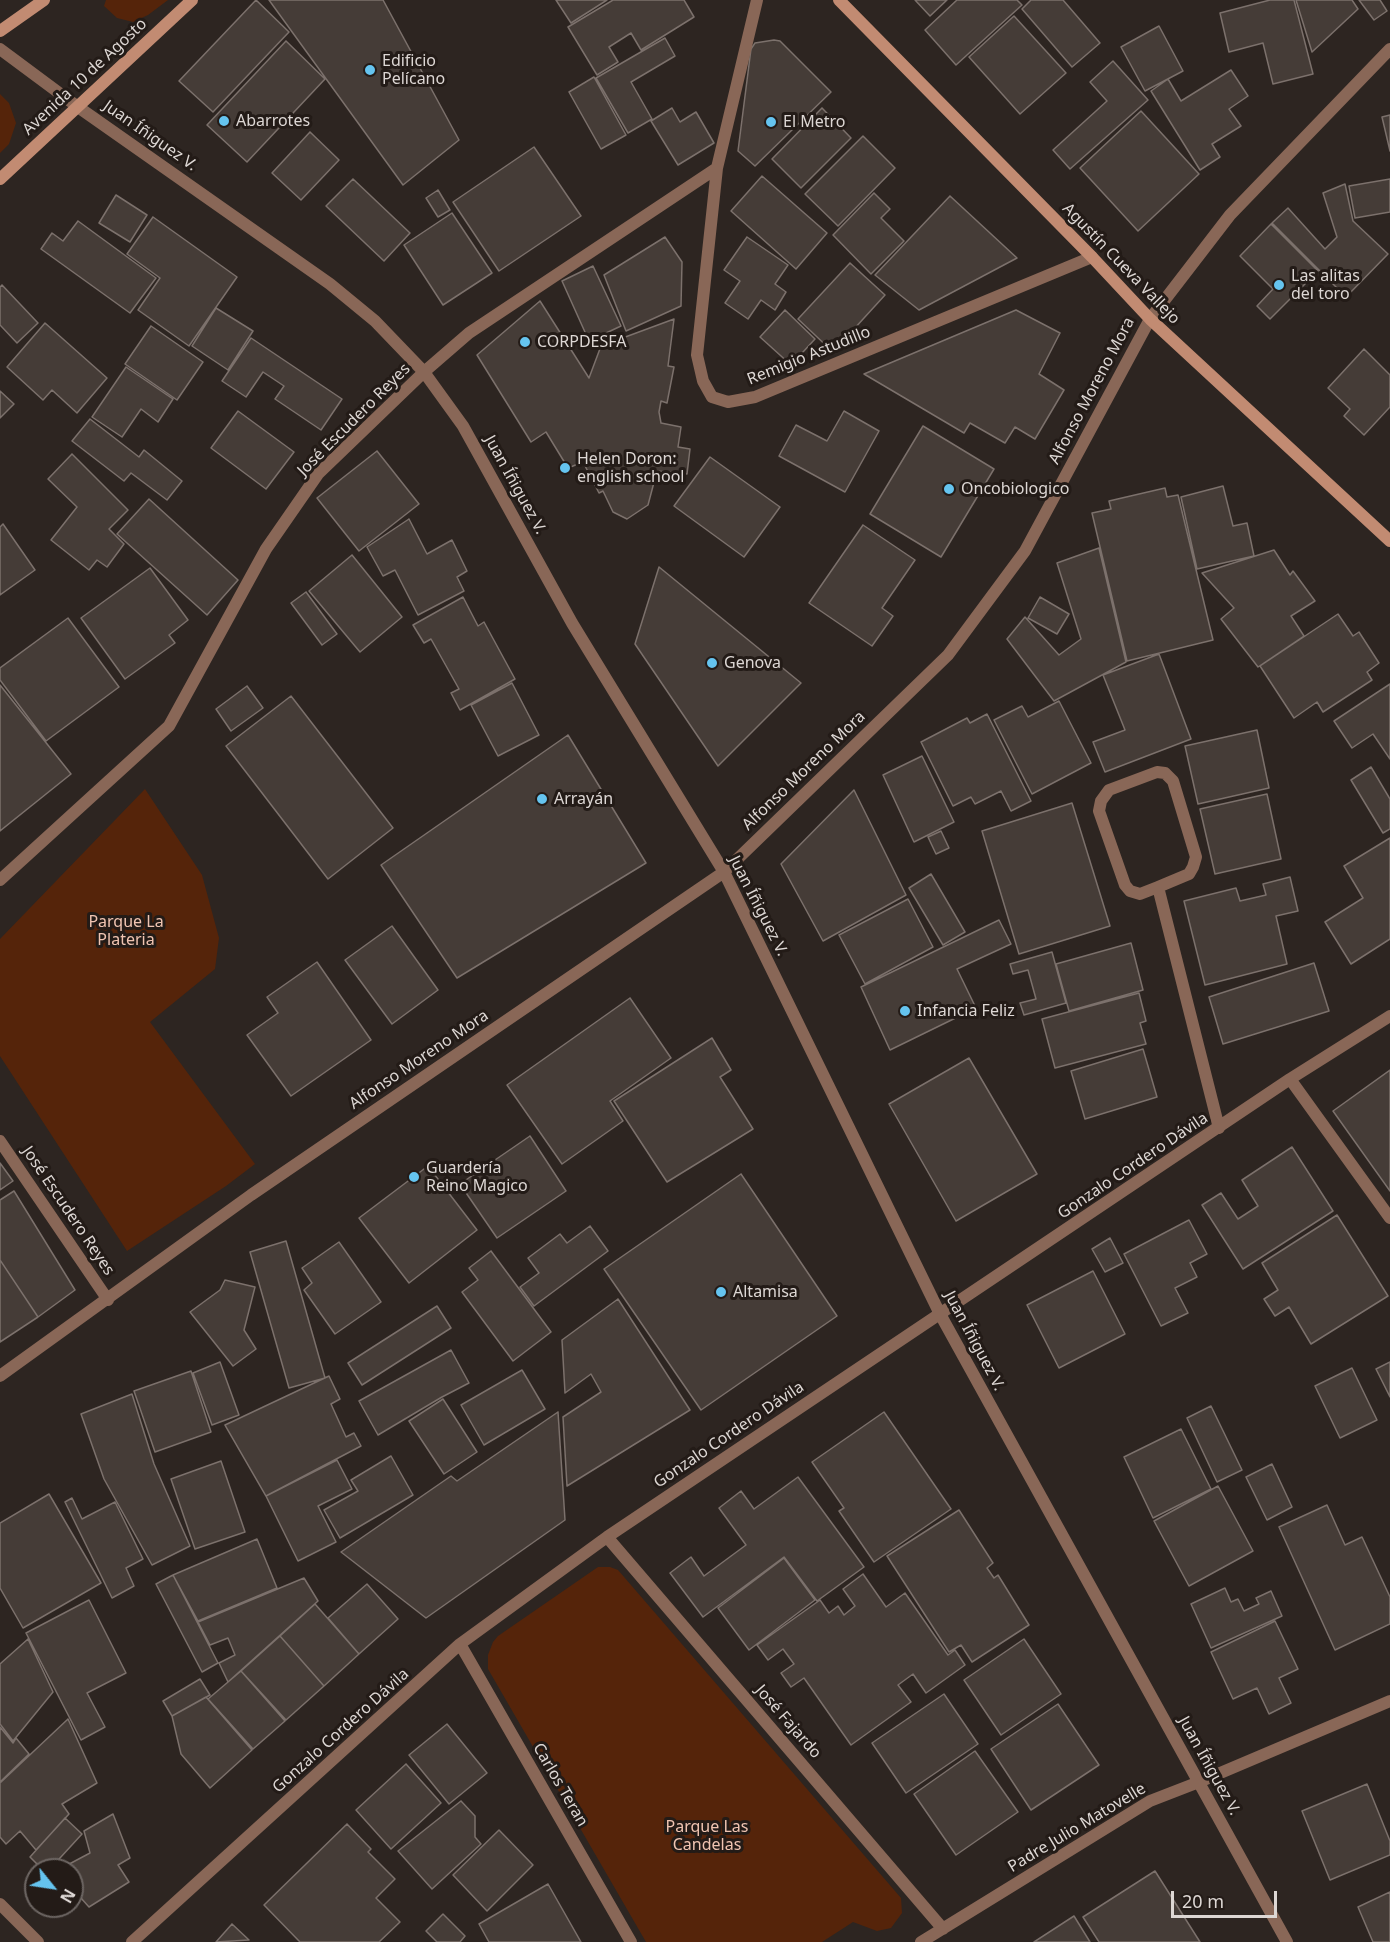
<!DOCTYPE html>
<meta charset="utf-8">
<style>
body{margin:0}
#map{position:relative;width:1390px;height:1942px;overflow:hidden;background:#2d2521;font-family:"Noto Sans",sans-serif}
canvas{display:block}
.north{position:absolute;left:24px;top:1858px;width:60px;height:60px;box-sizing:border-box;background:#231b17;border:2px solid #6d6663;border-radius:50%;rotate:120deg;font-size:16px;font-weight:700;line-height:24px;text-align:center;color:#ddd7d4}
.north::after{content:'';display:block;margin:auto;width:21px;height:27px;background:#65c4ef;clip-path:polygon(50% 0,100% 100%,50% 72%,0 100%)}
.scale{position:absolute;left:1171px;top:1891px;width:106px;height:27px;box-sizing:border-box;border:3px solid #ddd7d4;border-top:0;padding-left:8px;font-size:18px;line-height:21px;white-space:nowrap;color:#ddd7d4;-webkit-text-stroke:4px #231b17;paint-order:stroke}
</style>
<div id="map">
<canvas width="1390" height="1942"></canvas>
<div class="north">N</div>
<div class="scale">20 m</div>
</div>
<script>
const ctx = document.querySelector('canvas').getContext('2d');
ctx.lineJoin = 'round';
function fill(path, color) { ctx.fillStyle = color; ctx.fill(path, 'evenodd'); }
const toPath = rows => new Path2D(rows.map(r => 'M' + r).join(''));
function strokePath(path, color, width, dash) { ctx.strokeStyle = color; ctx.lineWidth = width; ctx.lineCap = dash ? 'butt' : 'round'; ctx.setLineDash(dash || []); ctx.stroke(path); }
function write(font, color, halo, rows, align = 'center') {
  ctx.font = font + ' "Noto Sans",sans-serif'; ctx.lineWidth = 6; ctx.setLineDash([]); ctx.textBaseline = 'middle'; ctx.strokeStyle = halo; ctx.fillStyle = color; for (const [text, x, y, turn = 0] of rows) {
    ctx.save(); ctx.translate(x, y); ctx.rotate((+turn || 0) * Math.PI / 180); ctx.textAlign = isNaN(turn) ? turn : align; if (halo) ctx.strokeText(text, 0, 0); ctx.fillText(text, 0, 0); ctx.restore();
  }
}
fill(toPath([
 [106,0,168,0,148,15,133,22,117,18,104,6],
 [0,94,9,103,16,123,9,144,0,153],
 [145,789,202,875,219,938,215,969,150,1022,255,1164,226,1186,127,1251,0,1056,0,939],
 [598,1567,610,1567,618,1570,901,1898,902,1913,891,1928,877,1931,853,1922,822,1942,646,1942,488,1669,488,1655,493,1642,498,1636]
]), '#55240a');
const building = toPath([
 [256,0,289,32,213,112,179,81,256,0],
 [269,0,383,0,459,140,403,185,269,0],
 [556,0,607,0,571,23,556,0],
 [613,0,684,0,694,17,641,50,631,33,609,47,618,62,597,75,568,27,613,0],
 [915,0,947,0,930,16,915,0],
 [957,0,1017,0,1022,5,956,65,925,30,957,0],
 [1031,0,1063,0,1100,43,1072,67,1022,9,1031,0],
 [1270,0,1294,0,1313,74,1273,84,1263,43,1229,52,1220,13,1270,0],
 [1296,0,1352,0,1358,9,1312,52,1296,0],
 [1359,0,1380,0,1387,11,1374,20,1359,0],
 [1014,16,1066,73,1020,114,969,57,1014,16],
 [1159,26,1183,71,1145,91,1121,47,1159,26],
 [665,38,675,56,631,82,652,119,628,133,596,78,665,38],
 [774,40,780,41,831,92,755,166,738,151,751,49,755,43,774,40],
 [286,41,325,79,247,162,207,125,286,41],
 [1113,61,1148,100,1070,169,1053,150,1107,101,1090,82,1113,61],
 [1231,70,1248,96,1229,109,1241,126,1212,144,1220,157,1200,170,1151,91,1168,79,1181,101,1231,70],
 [594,77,626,135,601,149,569,92,594,77],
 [672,108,680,122,696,112,714,143,678,165,651,121,672,108],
 [822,108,851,138,801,188,772,159,822,108],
 [1141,111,1199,174,1138,231,1080,168,1141,111],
 [1390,115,1390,151,1382,117,1390,115],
 [310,132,339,160,301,200,272,173,310,132],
 [863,136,895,168,838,226,805,194,863,136],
 [534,147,581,216,499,271,453,202,534,147],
 [762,176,827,233,796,269,731,211,762,176],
 [353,179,410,233,384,261,326,206,353,179],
 [1390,179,1390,212,1355,218,1349,186,1390,179],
 [1345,184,1353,221,1388,254,1346,297,1272,223,1288,208,1325,249,1337,237,1323,193,1345,184],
 [438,190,450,210,438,217,426,198,438,190],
 [874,193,890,209,881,218,904,241,871,274,833,235,874,193],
 [116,195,147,215,130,242,99,223,116,195],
 [950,196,1017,258,919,310,875,275,950,196],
 [452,213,492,273,443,305,404,245,452,213],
 [153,217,237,277,189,346,138,310,160,278,127,254,153,217],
 [78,221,156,278,130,313,41,249,52,233,63,241,78,221],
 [1271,224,1318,271,1270,319,1257,306,1273,289,1240,256,1271,224],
 [665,237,682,262,681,306,626,331,604,275,665,237],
 [747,237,788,265,775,284,786,292,775,310,761,300,748,319,725,303,740,281,724,270,747,237],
 [850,263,885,295,833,352,798,319,850,263],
 [593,266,621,326,589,341,562,281,593,266],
 [2,285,38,323,17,343,0,325,0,287,2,285],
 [540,301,589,378,601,346,674,319,668,366,674,367,667,403,661,401,659,412,661,423,681,427,678,447,690,449,687,474,657,471,648,505,627,519,613,512,603,491,599,493,583,462,568,468,546,432,531,442,477,355,540,301],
 [216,308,253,331,228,370,192,346,216,308],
 [785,310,815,339,791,365,760,337,785,310],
 [1016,310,1060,333,1039,374,1064,390,1035,439,1015,427,1005,443,970,423,964,433,864,374,1016,310],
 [45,323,107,378,77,413,52,390,43,400,7,367,45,323],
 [151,326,203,362,177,400,125,364,151,326],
 [251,338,342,399,321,430,275,399,284,386,263,372,246,397,222,381,251,338],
 [1364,349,1390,375,1390,407,1364,435,1344,416,1350,409,1328,388,1364,349],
 [126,367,173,399,158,422,141,409,122,437,92,417,126,367],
 [0,391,14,404,0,418,0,391],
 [238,411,294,452,266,489,211,448,238,411],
 [844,411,879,431,845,492,779,456,796,425,827,441,844,411],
 [90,419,139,457,144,450,182,481,167,500,131,473,124,481,72,441,90,419],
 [923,426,994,469,941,557,870,514,923,426],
 [377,451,419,504,359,551,317,498,377,451],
 [72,454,128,510,109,529,124,544,107,567,97,560,89,570,51,540,77,507,48,479,72,454],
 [710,457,780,507,744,557,674,506,710,457],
 [1223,486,1233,526,1247,523,1254,556,1197,569,1181,497,1223,486],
 [1165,488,1167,497,1178,495,1213,640,1127,661,1092,513,1111,509,1109,501,1165,488],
 [149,499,238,580,207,615,117,534,149,499],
 [409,519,427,554,452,540,467,571,457,577,464,591,418,615,395,570,383,576,367,547,409,519],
 [3,524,35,570,0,595,0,527,3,524],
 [863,525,915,560,882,608,893,616,872,646,809,603,863,525],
 [1099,548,1126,662,1054,701,1007,639,1025,617,1059,655,1081,639,1057,563,1099,548],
 [1274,550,1290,575,1293,571,1315,601,1291,616,1304,636,1258,667,1221,619,1234,608,1202,573,1274,550],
 [352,555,402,617,360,652,309,591,352,555],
 [659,567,801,683,718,766,635,644,659,567],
 [150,568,188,620,169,635,175,643,125,679,81,618,150,568],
 [306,592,337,634,322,645,291,603,306,592],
 [463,597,478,626,484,622,515,679,460,710,451,693,459,689,431,639,424,643,413,625,463,597],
 [1040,597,1069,614,1057,634,1028,618,1040,597],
 [1338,614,1353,636,1359,632,1379,663,1367,672,1372,680,1323,712,1317,702,1294,718,1260,666,1338,614],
 [68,618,119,687,46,741,0,680,0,668,68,618],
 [1159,654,1191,739,1105,772,1093,742,1125,730,1103,675,1159,654],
 [512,683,539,735,498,756,471,705,512,683],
 [1390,684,1390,759,1373,734,1352,748,1334,721,1390,684],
 [0,685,71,774,0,831,0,685],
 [247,686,263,708,231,731,216,709,247,686],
 [291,696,393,828,328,879,226,746,291,696],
 [1059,701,1091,763,1032,794,994,720,1022,706,1028,717,1059,701],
 [987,714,1031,801,1011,811,1001,791,975,804,971,797,953,806,921,742,967,718,970,723,987,714],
 [1257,730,1269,788,1198,804,1185,746,1257,730],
 [568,735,646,863,457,978,381,865,568,735],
 [922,756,954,822,914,842,883,775,922,756],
 [1371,767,1390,799,1390,829,1383,833,1351,780,1371,767],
 [854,790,906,895,823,941,781,864,854,790],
 [1267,794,1281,859,1215,874,1200,809,1267,794],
 [1072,803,1110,926,1019,954,982,831,1072,803],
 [941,831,949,848,936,854,928,837,941,831],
 [1390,838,1390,939,1351,964,1325,922,1363,898,1344,866,1390,838],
 [931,874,965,932,943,945,909,888,931,874],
 [1290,877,1298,911,1276,916,1287,964,1205,985,1184,901,1236,888,1240,901,1266,895,1263,884,1290,877],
 [908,899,933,947,865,984,839,935,908,899],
 [999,920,1011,944,957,969,976,1008,890,1050,861,987,999,920],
 [392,926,438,990,392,1024,345,960,392,926],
 [1131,943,1143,990,1069,1011,1056,964,1131,943],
 [1052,952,1066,1003,1024,1015,1020,1003,1036,999,1028,970,1013,974,1010,964,1052,952],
 [317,962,371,1040,291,1096,247,1035,278,1013,267,997,317,962],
 [1314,963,1329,1011,1223,1044,1209,997,1314,963],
 [1139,993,1146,1021,1140,1023,1146,1044,1055,1068,1042,1019,1139,993],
 [630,998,671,1058,610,1101,623,1121,562,1164,507,1085,630,998],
 [712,1038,731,1070,720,1077,753,1129,667,1182,614,1101,712,1038],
 [1143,1049,1157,1097,1085,1119,1071,1071,1143,1049],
 [969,1058,1037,1174,956,1221,889,1104,969,1058],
 [1390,1070,1390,1191,1333,1111,1390,1070],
 [530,1136,566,1191,497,1238,460,1184,530,1136],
 [1292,1147,1333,1211,1243,1269,1202,1205,1221,1193,1238,1219,1258,1206,1242,1180,1292,1147],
 [0,1163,13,1181,0,1190,0,1163],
 [428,1166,477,1230,409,1283,359,1218,428,1166],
 [741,1174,837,1316,701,1410,604,1269,741,1174],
 [14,1191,75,1290,38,1317,0,1260,0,1200,14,1191],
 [1337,1215,1388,1296,1311,1344,1289,1307,1275,1316,1264,1299,1278,1290,1262,1263,1337,1215],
 [1189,1220,1207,1254,1190,1263,1197,1277,1175,1288,1188,1313,1161,1326,1124,1254,1189,1220],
 [590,1226,608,1251,534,1306,520,1287,539,1273,528,1258,560,1234,567,1243,590,1226],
 [1110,1238,1123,1263,1105,1272,1092,1249,1110,1238],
 [286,1241,325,1378,289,1388,250,1252,286,1241],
 [339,1242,381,1302,335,1334,304,1290,312,1283,302,1268,339,1242],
 [491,1251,551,1332,513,1361,462,1292,478,1280,469,1268,491,1251],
 [0,1260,38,1317,0,1342,0,1260],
 [1093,1271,1125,1334,1059,1368,1027,1305,1093,1271],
 [225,1280,255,1287,244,1330,256,1349,233,1366,190,1312,220,1290,225,1280],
 [618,1299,690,1410,567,1486,563,1417,601,1392,591,1374,565,1393,562,1340,618,1299],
 [437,1306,451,1328,362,1385,348,1363,437,1306],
 [451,1350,469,1383,442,1397,378,1435,359,1401,451,1350],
 [220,1362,239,1415,212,1425,193,1373,220,1362],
 [1390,1362,1390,1397,1376,1369,1390,1362],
 [1352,1368,1377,1420,1340,1438,1315,1386,1352,1368],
 [522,1370,545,1409,484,1445,461,1405,522,1370],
 [191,1371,211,1432,155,1452,134,1391,191,1371],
 [329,1376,340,1399,331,1404,346,1437,354,1433,361,1446,266,1496,225,1425,329,1376],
 [132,1394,154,1464,190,1546,152,1565,104,1479,81,1414,132,1394],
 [443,1399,477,1452,444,1474,409,1421,443,1399],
 [1211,1406,1242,1470,1217,1482,1187,1418,1211,1406],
 [558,1412,565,1520,426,1618,341,1552,451,1476,457,1481,558,1412],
 [884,1412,951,1509,874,1562,839,1511,844,1508,812,1462,884,1412],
 [1181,1429,1211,1489,1153,1518,1124,1457,1181,1429],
 [391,1456,413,1495,340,1538,324,1510,358,1491,351,1480,391,1456],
 [337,1460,352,1489,318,1506,336,1542,298,1561,266,1496,337,1460],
 [221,1461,245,1532,195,1549,171,1479,221,1461],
 [1272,1464,1292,1507,1267,1520,1246,1477,1272,1464],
 [798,1477,864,1567,817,1601,784,1557,703,1617,670,1573,691,1557,704,1576,746,1545,719,1508,741,1491,754,1509,798,1477],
 [1218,1486,1253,1551,1189,1586,1154,1521,1218,1486],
 [49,1494,101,1583,23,1628,0,1588,0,1523,49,1494],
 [72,1498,82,1519,115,1502,143,1559,126,1568,134,1586,112,1598,65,1502,72,1498],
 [1327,1505,1345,1545,1362,1537,1390,1597,1390,1624,1335,1650,1279,1527,1327,1505],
 [959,1510,993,1563,987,1568,994,1578,998,1575,1029,1625,972,1662,961,1645,949,1652,887,1556,959,1510],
 [257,1539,277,1588,198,1621,173,1575,257,1539],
 [784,1558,815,1600,749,1650,718,1608,784,1558],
 [863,1574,886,1607,905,1593,948,1655,955,1650,965,1665,926,1693,913,1674,898,1685,911,1702,851,1745,804,1678,791,1687,781,1673,794,1664,783,1649,768,1660,757,1645,820,1600,829,1613,838,1606,844,1615,855,1606,843,1589,863,1574],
 [173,1575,218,1663,202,1672,156,1584,173,1575],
 [304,1578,318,1601,228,1682,219,1663,235,1655,228,1638,210,1645,198,1622,304,1578],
 [367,1584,398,1619,359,1654,328,1618,367,1584],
 [1225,1588,1231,1602,1238,1599,1244,1611,1259,1604,1256,1598,1271,1591,1282,1616,1211,1648,1191,1604,1225,1588],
 [89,1600,126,1673,87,1693,105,1727,81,1740,26,1633,89,1600],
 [315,1604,359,1654,324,1686,280,1636,315,1604],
 [1275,1621,1298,1669,1279,1678,1291,1703,1269,1714,1257,1688,1233,1699,1211,1652,1275,1621],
 [280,1636,324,1686,286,1720,241,1671,280,1636],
 [28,1639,53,1692,13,1741,0,1724,0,1664,28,1639],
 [1024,1639,1061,1694,1001,1735,964,1680,1024,1639],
 [241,1671,285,1721,253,1749,208,1699,241,1671],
 [200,1679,210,1695,172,1716,163,1701,200,1679],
 [944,1694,978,1744,906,1793,872,1743,944,1694],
 [206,1697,252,1750,210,1788,181,1754,172,1716,206,1697],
 [1058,1704,1099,1765,1031,1810,991,1749,1058,1704],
 [68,1719,97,1783,62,1804,69,1814,36,1850,20,1831,6,1844,0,1837,0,1783,68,1719],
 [447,1724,487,1773,449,1804,409,1755,447,1724],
 [0,1727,13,1743,16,1738,29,1754,0,1782,0,1727],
 [975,1751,1018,1812,956,1855,914,1794,975,1751],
 [406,1764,441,1803,391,1849,356,1810,406,1764],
 [1367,1784,1390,1841,1390,1855,1330,1880,1302,1811,1367,1784],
 [461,1801,475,1816,475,1837,481,1844,432,1889,398,1851,461,1801],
 [113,1814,130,1858,118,1865,129,1882,89,1907,72,1888,72,1870,58,1870,90,1853,84,1831,113,1814],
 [65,1818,82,1834,49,1870,43,1870,30,1857,65,1818],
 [347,1824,371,1849,368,1852,395,1879,376,1898,400,1922,379,1942,300,1942,264,1905,347,1824],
 [499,1830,533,1865,487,1911,453,1875,499,1830],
 [1155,1871,1200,1942,1099,1942,1083,1917,1155,1871],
 [548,1884,581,1942,489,1942,479,1924,548,1884],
 [1390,1892,1390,1942,1373,1942,1358,1907,1390,1892],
 [443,1914,465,1936,460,1942,437,1942,426,1931,443,1914],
 [1074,1916,1090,1942,1034,1942,1074,1916],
 [232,1924,249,1940,216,1942,232,1924]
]);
fill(building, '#453c37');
strokePath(building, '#7c716c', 1.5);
strokePath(toPath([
 [757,0,717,168,697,355,703,381,712,397,728,402,755,397,1092,257],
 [0,49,78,107,330,284,375,321,424,372,463,426,572,623,724,872,940,1314,1287,1942],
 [0,880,169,726,266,549,318,474,424,372,469,333,717,168],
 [1158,887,1189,874,1193,867,1196,857,1173,781,1165,773,1157,772,1109,790,1101,801,1099,811,1125,885,1130,891,1140,894,1158,887,1219,1128],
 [1290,1079,1390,1218],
 [0,1141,108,1300],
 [0,1376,251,1195,724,872,948,655,1025,551,1150,319,1230,215,1390,49],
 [607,1537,943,1929],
 [460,1644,631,1942],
 [0,1904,38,1942],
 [132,1942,460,1644,607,1537,1290,1079,1390,1016],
 [921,1942,1150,1801,1199,1782,1390,1701]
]), '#896757', 12);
strokePath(toPath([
 [839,0,1092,257,1150,319,1390,541],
 [0,31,44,0],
 [0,179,192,0]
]), '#c28b72', 12);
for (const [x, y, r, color] of [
 [370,70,6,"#65c4ef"],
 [224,121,6,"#65c4ef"],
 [771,122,6,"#65c4ef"],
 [1279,285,6,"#65c4ef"],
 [525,342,6,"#65c4ef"],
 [565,468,6,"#65c4ef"],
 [949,489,6,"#65c4ef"],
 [712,663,6,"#65c4ef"],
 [542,799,6,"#65c4ef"],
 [905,1011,6,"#65c4ef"],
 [414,1177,6,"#65c4ef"],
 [721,1292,6,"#65c4ef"]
]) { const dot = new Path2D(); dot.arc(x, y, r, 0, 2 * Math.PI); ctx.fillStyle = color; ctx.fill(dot); strokePath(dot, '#231b17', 2); }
write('16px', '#ddd7d4', '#231b17', [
 ["Edificio",382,61],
 ["Pelícano",382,79],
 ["Abarrotes",236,121],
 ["El Metro",783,122],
 ["Las alitas",1291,276],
 ["del toro",1291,294],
 ["CORPDESFA",537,342],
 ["Helen Doron:",577,459],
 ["english school",577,477],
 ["Oncobiologico",961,489],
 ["Genova",724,663],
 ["Arrayán",554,799],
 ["Infancia Feliz",917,1011],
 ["Guardería",426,1168],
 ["Reino Magico",426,1186],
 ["Altamisa",733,1292]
], 'left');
write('16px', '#ddd7d4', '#231b17', [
 ["Avenida 10 de Agosto",85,77,-43],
 ["Juan Íñiguez V.",150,136,35],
 ["Agustín Cueva Vallejo",1121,264,46],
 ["Remigio Astudillo",809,356,-22],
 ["Alfonso Moreno Mora",1092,391,-62],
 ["José Escudero Reyes",354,420,-45],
 ["Juan Íñiguez V.",515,485,61],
 ["Alfonso Moreno Mora",804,771,-44],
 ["Juan Íñiguez V.",758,906,63],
 ["Alfonso Moreno Mora",419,1060,-34],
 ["Gonzalo Cordero Dávila",1133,1166,-34],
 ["José Escudero Reyes",68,1211,56],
 ["Juan Íñiguez V.",974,1341,62],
 ["Gonzalo Cordero Dávila",729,1435,-34],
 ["José Fajardo",788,1722,49],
 ["Gonzalo Cordero Dávila",341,1731,-42],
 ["Juan Íñiguez V.",1209,1766,61],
 ["Carlos Teran",560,1785,60],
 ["Padre Julio Matovelle",1077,1828,-31]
]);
write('16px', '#f0c4b1', '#231b17', [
 ["Parque La",126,922],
 ["Plateria",126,940],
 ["Parque Las",707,1827],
 ["Candelas",707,1845]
]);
</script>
